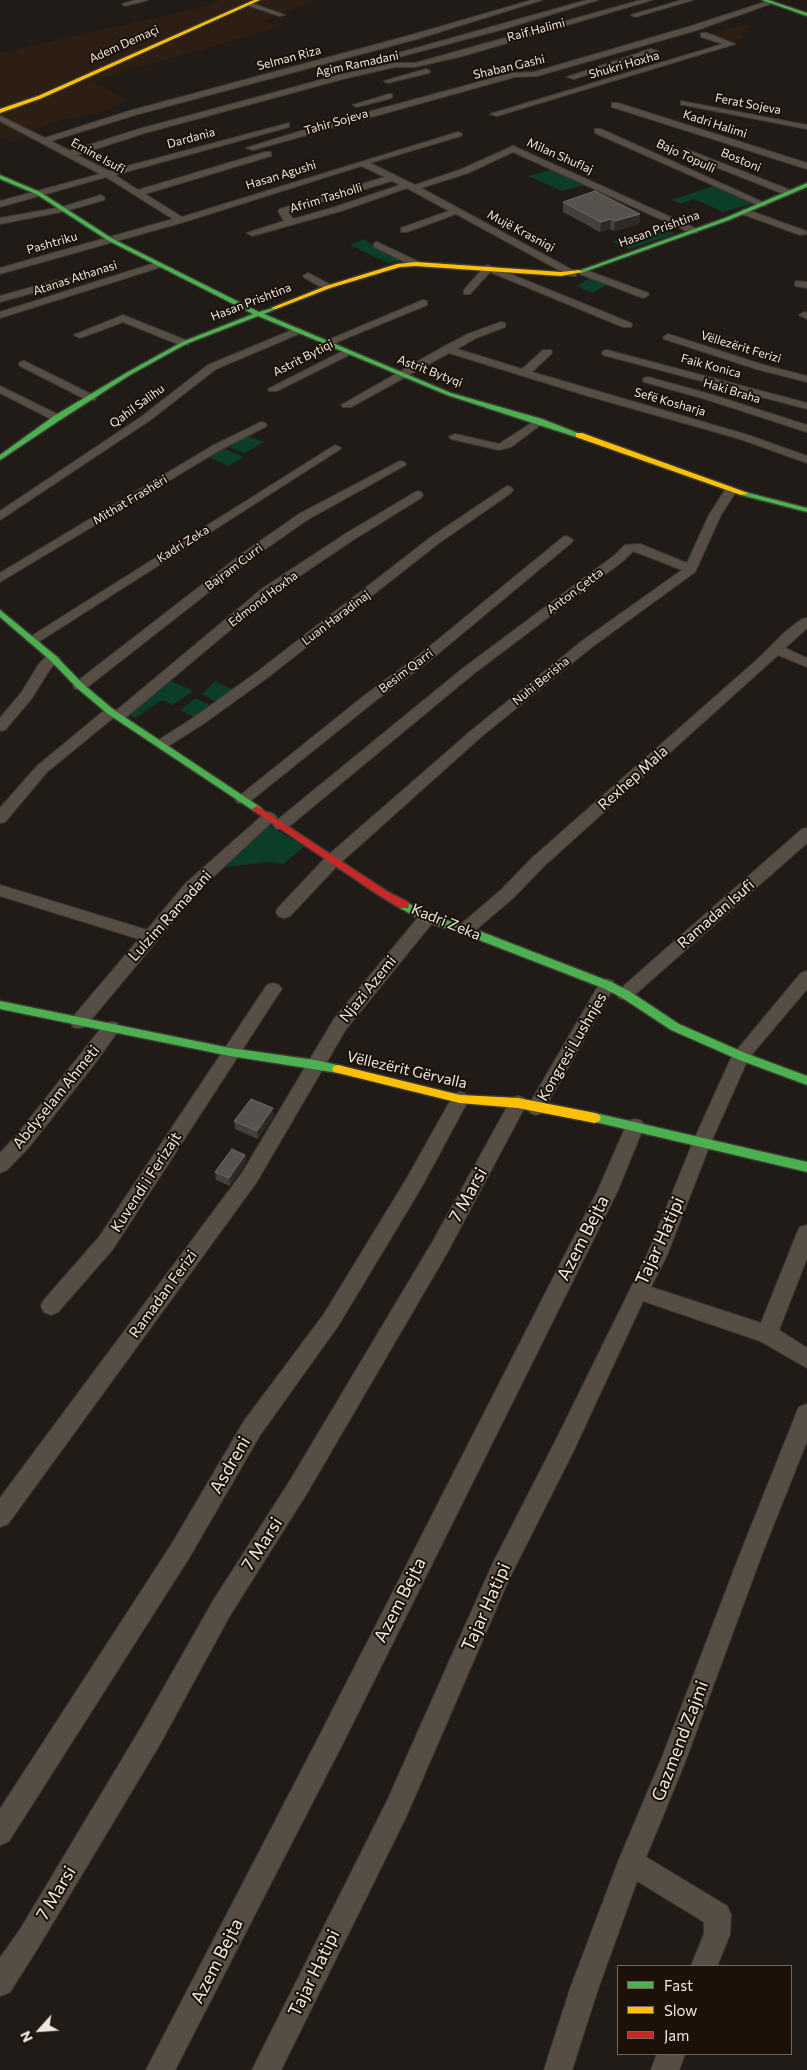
<!DOCTYPE html>
<meta charset="utf-8">
<style>
body{margin:0}
#map{position:relative;width:807px;height:2070px;overflow:hidden;background:#201b16;font-family:Commissioner,sans-serif}
canvas{display:block}
.legend{position:absolute;left:617px;top:1965px;width:175px;height:90px;box-sizing:border-box;background:#1b1108;border:1px solid #70675f;margin:0;padding:6px 9px;list-style:none;font-size:15px;color:#efe7e1}
.legend li{display:flex;align-items:center;gap:10px;height:25px}
.legend b{width:25px;border:1px solid #70675f}
.north{position:absolute;left:15px;top:2005px;width:50px;height:50px;-webkit-text-stroke:4px #1b1108;paint-order:stroke;rotate:244deg;font-size:14px;font-weight:700;line-height:20px;text-align:center;color:#efe7e1}
.north::after{content:'';display:block;margin:auto;width:18px;height:22px;background:#efe7e1;clip-path:polygon(50% 0,100% 100%,50% 72%,0 100%)}
</style>
<div id="map">
<canvas width="807" height="2070"></canvas>
<ul class="legend">
<li><b style="height:6px;background:#4caf50"></b>Fast</li>
<li><b style="height:6px;background:#ffc107"></b>Slow</li>
<li><b style="height:6px;background:#c62828"></b>Jam</li>
</ul>
<div class="north">N</div>
</div>
<script>
const ctx = document.querySelector('canvas').getContext('2d');
ctx.lineJoin = 'round';
function fill(path, color) { ctx.fillStyle = color; ctx.fill(path, 'evenodd'); }
const toPath = rows => new Path2D(rows.map(r => 'M' + r).join(''));
function strokePath(path, color, width, dash) { ctx.strokeStyle = color; ctx.lineWidth = width; ctx.lineCap = dash ? 'butt' : 'round'; ctx.setLineDash(dash || []); ctx.stroke(path); }
function write(font, color, halo, rows, align = 'center') {
  ctx.font = font + ' Commissioner,sans-serif'; ctx.lineWidth = 4; ctx.setLineDash([]); ctx.textBaseline = 'middle'; ctx.strokeStyle = halo; ctx.fillStyle = color; for (const [text, x, y, turn = 0] of rows) {
    ctx.save(); ctx.translate(x, y); ctx.rotate((+turn || 0) * Math.PI / 180); ctx.textAlign = isNaN(turn) ? turn : align; if (halo) ctx.strokeText(text, 0, 0); ctx.fillText(text, 0, 0); ctx.restore();
  }
}
fill(toPath([
 [220,0,317,0,300,5,265,21,282,26,93,81,126,100,102,113,64,119,31,131,29,136,9,142,0,137,0,53,206,6],
 [745,24,748,26,742,29,747,31,740,34,746,37,734,42,710,35]
]), '#2d1e13');
fill(toPath([
 [550,170,584,185,562,191,528,176],
 [716,185,759,202,723,212,694,199,680,204,672,200],
 [658,227,675,234,629,249,612,242],
 [363,239,402,261,388,263,350,245],
 [590,278,608,284,593,293,576,286],
 [239,433,264,442,245,453,219,444],
 [216,445,244,457,228,466,202,454],
 [169,680,193,691,173,705,162,700,135,718,123,712],
 [215,681,232,689,216,702,202,694],
 [196,698,211,706,194,717,180,710],
 [266,824,305,846,283,864,269,862,216,868]
]), '#0c3d29');
const street = toPath([
 [135,0,148,0,125,6,122,4,135,0],
 [532,0,542,0,417,39,135,115,51,141,70,151,139,129,339,75,395,63,415,63,641,0,652,0,463,56,415,67,395,67,343,79,145,133,77,155,109,171,289,123,289,127,115,175,138,190,265,152,271,152,271,156,145,194,182,217,458,132,462,134,461,136,370,163,415,185,462,169,513,146,697,229,697,233,691,233,513,152,468,173,421,188,576,272,576,276,570,276,456,214,407,232,401,232,401,228,449,211,407,188,341,211,295,224,252,236,247,233,284,221,278,211,280,209,385,177,361,166,184,222,0,274,0,268,173,219,106,177,0,207,0,201,100,174,0,121,0,116,45,138,129,111,411,35,532,0],
 [392,181,400,185,335,207,293,219,288,212,392,181],
 [587,0,598,0,504,29,384,61,377,59,587,0],
 [682,0,693,0,635,17,631,15,682,0],
 [771,0,774,2,773,3,694,31,537,76,515,77,253,150,246,148,320,125,512,73,534,72,688,27,771,0],
 [247,3,251,3,285,15,279,16,247,5,247,3],
 [701,33,707,33,735,44,497,116,490,114,723,44,701,37,701,33],
 [651,49,658,51,574,79,567,77,651,49],
 [426,69,430,71,429,73,388,83,384,81,426,69],
 [389,94,392,94,392,98,357,107,353,105,389,94],
 [681,101,807,125,807,129,684,105,681,105,681,101],
 [612,103,618,103,807,163,807,169,612,107,612,103],
 [595,129,601,129,767,204,766,206,760,206,595,133,595,129],
 [686,149,790,190,791,192,787,195,784,194,683,154,682,152,686,149],
 [101,195,105,198,104,200,66,211,0,224,0,218,62,207,101,195],
 [745,209,806,231,807,234,800,235,742,214,742,210,745,209],
 [377,242,419,262,421,264,419,266,413,266,374,247,374,243,377,242],
 [158,262,163,265,161,267,0,318,0,312,158,262],
 [488,265,631,323,632,325,631,327,623,327,490,272,470,294,464,294,464,290,485,266,488,265],
 [583,269,648,293,649,295,644,298,640,297,580,274,580,270,583,269],
 [308,273,331,285,333,287,331,289,325,289,305,278,303,276,308,273],
 [68,277,71,278,71,282,0,302,0,296,68,277],
 [798,281,807,282,807,288,795,286,795,282,798,281],
 [423,300,427,301,427,305,330,345,322,345,321,343,423,300],
 [804,312,807,313,807,319,799,315,804,312],
 [123,315,188,341,189,343,188,345,180,345,123,322,83,337,79,338,74,335,123,315],
 [501,322,505,323,505,327,476,338,457,349,522,369,543,350,551,350,552,352,551,354,532,372,748,435,807,456,807,463,740,439,588,396,449,353,351,407,343,407,341,405,443,347,468,334,501,322],
 [297,328,301,329,302,331,301,333,216,369,149,421,0,520,0,511,141,417,208,365,297,328],
 [668,334,764,365,807,376,807,382,756,369,664,339,663,337,668,334],
 [347,349,352,352,351,354,277,391,269,391,268,389,347,349],
 [607,350,807,403,807,409,603,355,602,353,603,351,607,350],
 [24,361,95,396,96,398,95,400,87,400,20,366,19,364,20,362,24,361],
 [648,377,713,395,807,425,807,432,705,399,644,382,643,380,644,378,648,377],
 [0,386,61,416,63,418,61,420,53,420,0,393,0,386],
 [539,418,545,421,543,423,511,447,499,450,451,439,449,437,455,434,499,444,539,418],
 [261,422,265,423,267,425,265,427,220,450,0,582,0,573,212,446,261,422],
 [335,445,341,448,339,450,37,643,32,644,25,640,335,445],
 [400,461,404,462,406,464,404,466,307,520,251,559,85,689,75,689,73,686,75,683,243,553,299,514,400,461],
 [507,486,511,487,513,490,511,493,439,543,267,678,203,724,167,747,157,747,155,744,157,741,193,718,257,672,431,537,507,486],
 [731,486,737,490,721,515,695,572,592,647,482,736,338,865,290,916,284,918,278,916,276,912,278,908,326,857,472,730,582,641,682,570,633,551,623,561,472,675,286,829,276,829,273,825,276,821,462,669,615,555,625,545,640,544,687,563,709,515,727,487,731,486],
 [417,491,421,492,423,495,421,498,353,540,273,594,124,719,119,720,113,718,47,772,5,822,0,823,0,808,37,766,106,709,111,708,117,710,263,588,345,534,417,491],
 [567,536,573,540,571,543,428,662,375,701,248,803,238,803,235,800,238,797,365,695,418,656,563,537,567,536],
 [807,618,807,628,785,648,807,658,807,667,778,655,544,866,513,898,471,934,465,936,459,934,457,930,459,926,501,890,532,858,759,658,785,632,802,619,807,618],
 [53,654,60,658,50,669,32,698,5,730,0,731,0,718,21,693,39,664,48,655,53,654],
 [269,812,274,814,277,817,274,820,198,891,85,1027,79,1028,73,1027,70,1022,73,1017,139,939,0,896,0,885,147,930,186,883,264,814,269,812],
 [807,828,807,843,631,998,625,1000,619,998,616,994,619,990,802,829,807,828],
 [427,912,433,914,435,918,433,922,346,1029,256,1183,8,1524,0,1527,0,1498,242,1173,334,1019,421,914,427,912],
 [807,971,807,989,748,1059,711,1142,667,1255,651,1287,761,1323,797,1233,800,1227,807,1225,807,1258,779,1330,807,1348,807,1368,760,1341,643,1301,574,1450,509,1579,406,1817,281,2070,252,2070,388,1799,493,1563,558,1436,648,1253,693,1142,732,1056,801,973,807,971],
 [607,979,613,981,615,985,542,1113,536,1115,530,1113,527,1108,530,1103,601,981,607,979],
 [273,983,279,985,282,989,279,993,113,1249,58,1312,51,1315,44,1312,41,1306,44,1300,99,1237,267,985,273,983],
 [111,1022,117,1023,120,1028,96,1062,30,1146,7,1170,0,1173,0,1153,16,1136,105,1023,111,1022],
 [460,1092,466,1094,469,1099,421,1188,338,1326,260,1435,189,1558,9,1841,0,1845,0,1809,173,1542,244,1421,324,1314,407,1178,454,1094,460,1092],
 [518,1096,524,1098,527,1103,447,1253,307,1493,229,1617,160,1744,39,1946,10,1992,0,1996,0,1958,21,1928,142,1726,213,1601,291,1479,433,1241,512,1098,518,1096],
 [635,1119,642,1121,644,1126,618,1190,343,1743,175,2070,146,2070,325,1725,598,1190,626,1126,628,1121,635,1119],
 [807,1404,807,1441,762,1554,685,1762,646,1857,727,1906,731,1915,730,1934,717,1966,691,1966,704,1934,704,1922,637,1881,598,1989,572,2070,544,2070,570,1989,618,1862,661,1760,740,1554,796,1414,799,1407,807,1404],
 [657,2054,685,2054,679,2070,651,2070,657,2054]
]);
const fast = toPath([
 [762,0,768,0,807,13,807,16,762,0],
 [0,175,40,192,113,239,259,312,276,307,276,309,264,314,451,393,542,419,583,435,576,437,447,395,258,316,186,344,130,375,60,420,0,460,0,455,54,416,126,373,182,342,253,314,109,241,36,194,0,179,0,175],
 [807,183,807,187,729,220,581,273,576,272,725,218,807,183],
 [741,491,807,508,807,512,741,495,741,491],
 [0,610,56,656,83,684,114,710,260,807,262,809,260,811,254,811,108,714,77,688,50,660,0,617,0,610],
 [404,901,431,915,469,927,611,982,629,991,679,1024,745,1053,807,1076,807,1085,737,1059,671,1030,621,997,603,988,461,933,423,921,400,908,399,905,400,902,404,901],
 [0,1001,230,1048,315,1060,342,1066,344,1069,342,1072,338,1073,230,1056,0,1009,0,1001],
 [595,1113,807,1162,807,1172,591,1121,589,1118,591,1115,595,1113]
]);
const slow = toPath([
 [254,0,260,0,42,98,0,113,0,109,38,96,254,0],
 [416,262,561,272,579,270,582,272,561,276,416,266,400,267,330,288,276,309,271,308,326,286,397,264,416,262],
 [576,433,582,433,748,493,741,495,576,437,576,433],
 [338,1065,460,1095,518,1098,595,1113,599,1115,601,1118,599,1121,595,1123,518,1108,460,1103,334,1072,332,1069,334,1066,338,1065]
]);
const jam = toPath([
 [257,806,388,892,408,902,409,905,408,908,400,908,380,896,254,811,252,809,257,806]
]);
strokePath(street, '#3c3833', 2);
strokePath(fast, '#3c3833', 3);
strokePath(slow, '#3c3833', 3);
strokePath(jam, '#3c3833', 3);
fill(street, '#564d44');
fill(fast, '#4caf50');
fill(slow, '#ffc107');
fill(jam, '#c62828');
fill(toPath([
 [563,202,640,214,639,224,614,231,610,229,600,232,563,212],
 [274,1116,258,1139,235,1129,234,1121],
 [245,1155,246,1162,230,1186,216,1180,215,1172]
]), '#45403b');
fill(toPath([
 [640,214,639,224,614,231,615,221],
 [611,219,610,229,600,232,601,222],
 [273,1108,274,1116,258,1139,257,1131],
 [245,1155,246,1162,230,1186,229,1178]
]), '#2e2925');
const building = toPath([
 [595,191,640,214,615,221,611,219,601,222,563,202,595,191],
 [251,1099,273,1108,257,1131,234,1121,251,1099],
 [232,1149,245,1155,229,1178,215,1172,232,1149]
]);
fill(building, '#57524d');
strokePath(building, '#6f6964', 1);
write('12px', '#efe7e1', '#1b1108', [
 ["Raif Halimi",536,30,-15],
 ["Adem Demaçi",124,44,-24],
 ["Selman Riza",289,58,-15],
 ["Agim Ramadani",357,64,-12],
 ["Shukri Hoxha",624,65,-16],
 ["Shaban Gashi",509,67,-13],
 ["Ferat Sojeva",748,104,11],
 ["Tahir Sojeva",336,122,-16],
 ["Kadri Halimi",715,124,18],
 ["Dardania",191,138,-15],
 ["Emine Isufi",98,156,29],
 ["Milan Shuflaj",560,156,24],
 ["Bajo Topulli",686,156,25],
 ["Bostoni",741,160,23],
 ["Hasan Agushi",281,175,-17],
 ["Afrim Tasholli",326,198,-17],
 ["Hasan Prishtina",659,229,-20],
 ["Mujë Krasniqi",521,231,28],
 ["Pashtriku",52,243,-16],
 ["Atanas Athanasi",75,278,-18],
 ["Hasan Prishtina",251,302,-21],
 ["Vëllezërit Ferizi",741,347,17],
 ["Astrit Bytiqi",303,358,-27],
 ["Faik Konica",711,366,15],
 ["Astrit Bytyqi",430,371,21],
 ["Haki Braha",732,391,17],
 ["Sefë Kosharja",670,402,16],
 ["Qahil Salihu",137,406,-36],
 ["Mithat Frashëri",130,500,-31],
 ["Kadri Zeka",183,544,-32],
 ["Bajram Curri",234,567,-37],
 ["Anton Çetta",575,591,-37],
 ["Edmond Hoxha",263,599,-37],
 ["Luan Haradinaj",336,618,-37],
 ["Besim Qarri",406,671,-37],
 ["Nuhi Berisha",541,681,-39]
]);
write('15px', '#efe7e1', '#1b1108', [
 ["Rexhep Mala",633,778,-42],
 ["Ramadan Isufi",716,914,-41],
 ["Lulzim Ramadani",170,916,-48],
 ["Kadri Zeka",446,922,22],
 ["Njazi Azemi",368,989,-51],
 ["Kongresi Lushnjes",572,1047,-60],
 ["Vëllezërit Gërvalla",407,1070,13],
 ["Abdyselam Ahmeti",56,1097,-51],
 ["Kuvendi i Ferizajt",146,1182,-57],
 ["Ramadan Ferizi",163,1294,-54]
]);
write('18px', '#efe7e1', '#1b1108', [
 ["7 Marsi",468,1195,-61],
 ["Azem Bejta",583,1238,-63],
 ["Tajar Hatipi",660,1241,-66],
 ["Asdreni",230,1465,-60],
 ["7 Marsi",262,1544,-57],
 ["Azem Bejta",400,1600,-63],
 ["Tajar Hatipi",486,1607,-66],
 ["Gazmend Zajmi",680,1741,-69],
 ["7 Marsi",56,1893,-59],
 ["Azem Bejta",217,1961,-63],
 ["Tajar Hatipi",314,1973,-64]
]);
</script>
